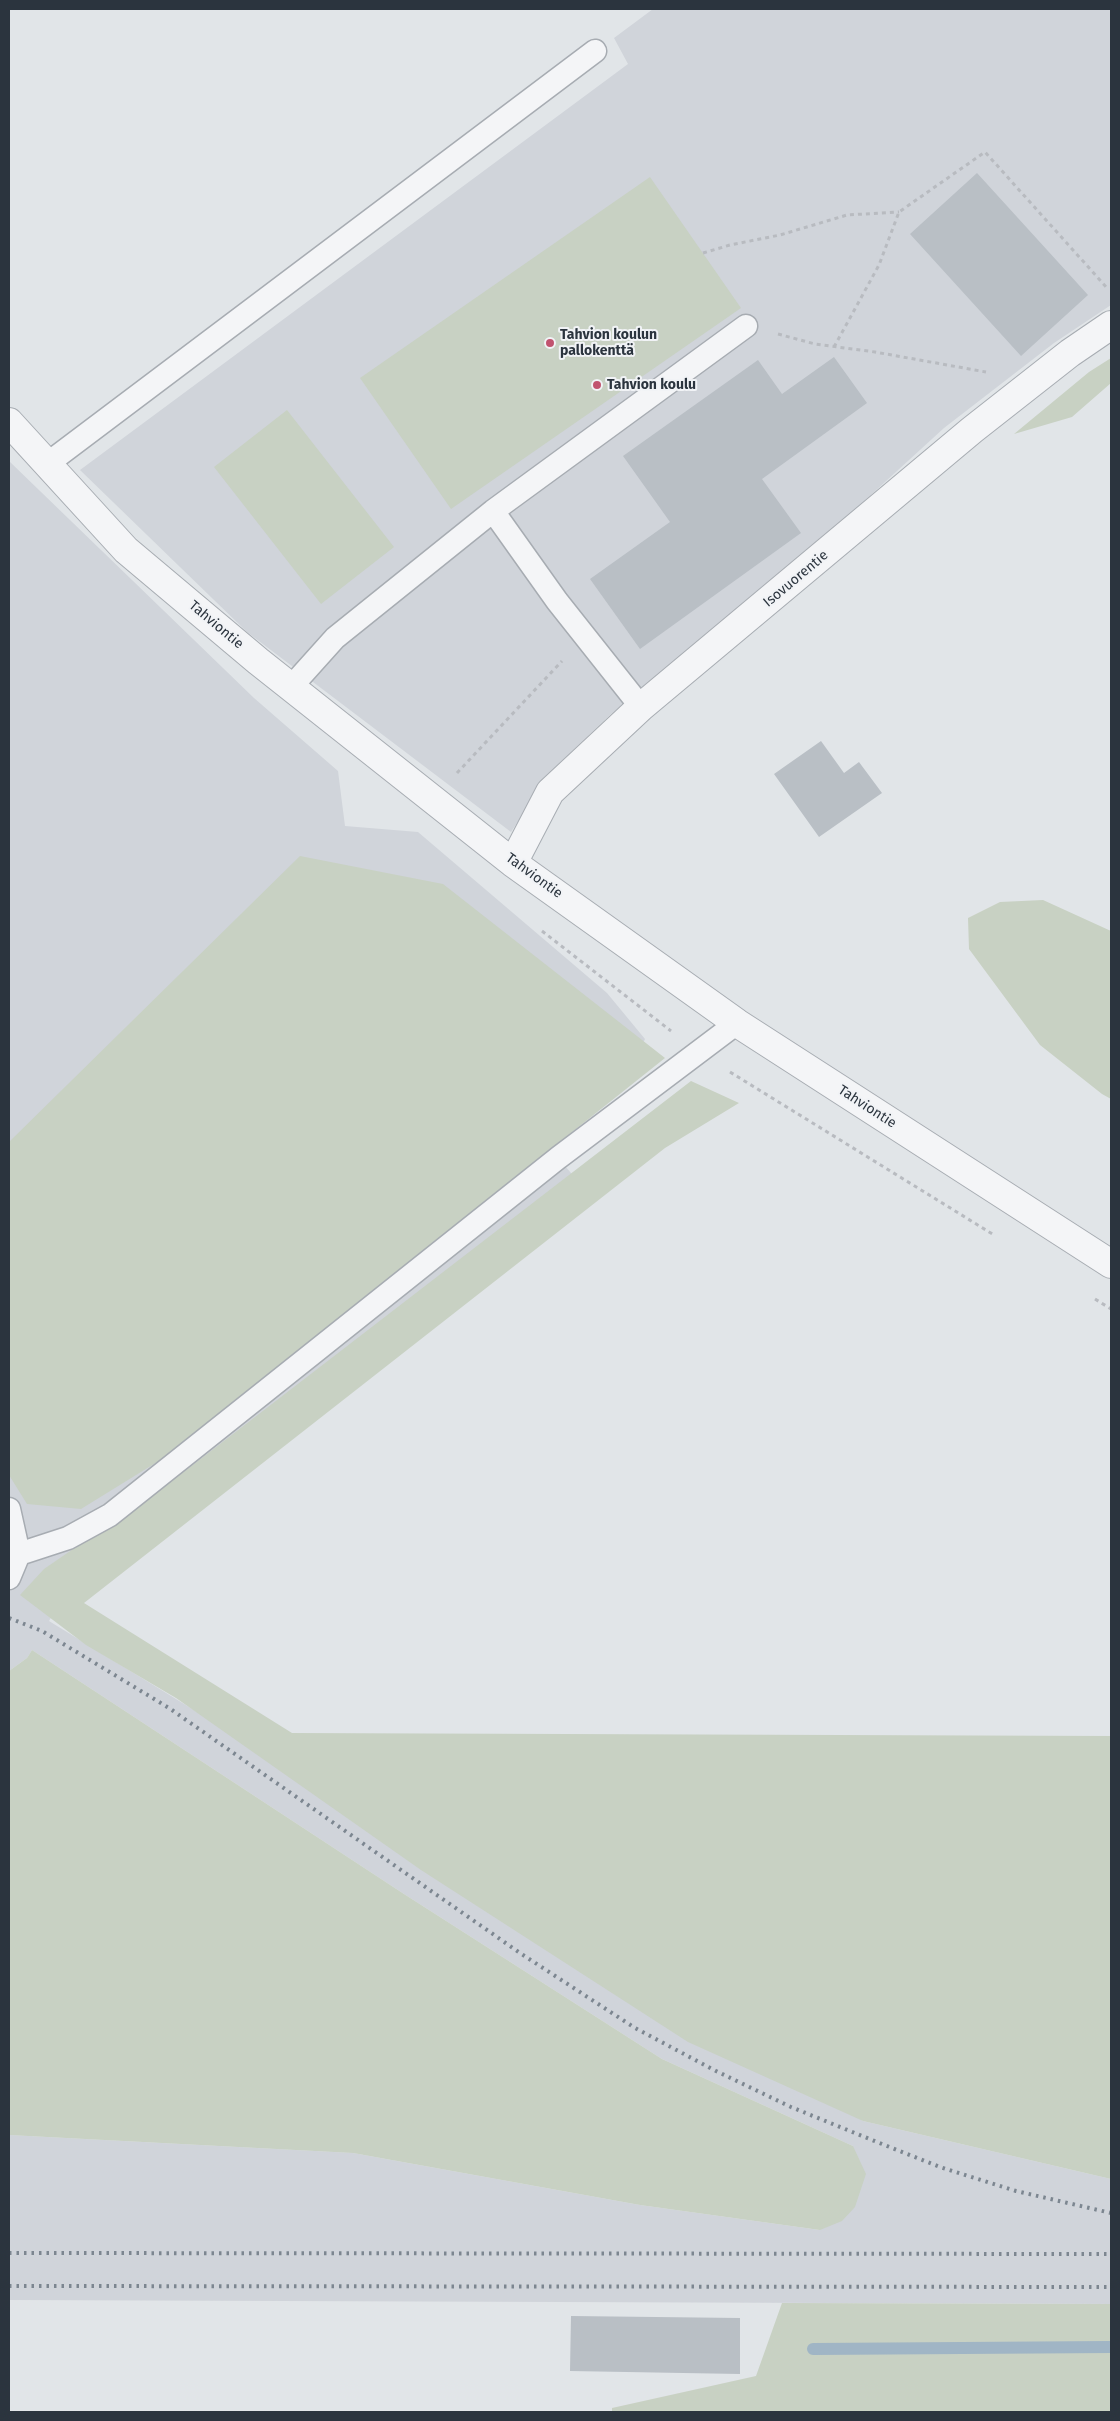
<!DOCTYPE html>
<meta charset="utf-8">
<style>
body{margin:0}
#map{position:relative;width:1120px;height:2421px;overflow:hidden;background:#e1e5e8;font-family:"Fira Sans",sans-serif}
canvas{display:block}
.frame{position:absolute;inset:0;border:10px solid #2b343e;pointer-events:none}
</style>
<div id="map">
<canvas width="1120" height="2421"></canvas>
<div class="frame"></div>
</div>
<script>
const ctx = document.querySelector('canvas').getContext('2d');
ctx.lineJoin = 'round';
function fill(path, color) { ctx.fillStyle = color; ctx.fill(path, 'evenodd'); }
const toPath = rows => new Path2D(rows.map(r => 'M' + r).join(''));
function strokePath(path, color, width, dash) { ctx.strokeStyle = color; ctx.lineWidth = width; ctx.lineCap = dash ? 'butt' : 'round'; ctx.setLineDash(dash || []); ctx.stroke(path); }
function write(font, color, halo, rows, align = 'center') {
  ctx.font = font + ' "Fira Sans",sans-serif'; ctx.lineWidth = 4; ctx.setLineDash([]); ctx.textBaseline = 'middle'; ctx.strokeStyle = halo; ctx.fillStyle = color; for (const [text, x, y, turn = 0] of rows) {
    ctx.save(); ctx.translate(x, y); ctx.rotate((+turn || 0) * Math.PI / 180); ctx.textAlign = isNaN(turn) ? turn : align; if (halo) ctx.strokeText(text, 0, 0); ctx.fillText(text, 0, 0); ctx.restore();
  }
}
fill(toPath([
 [653,9,1111,9,1111,305,1054,343,944,428,803,557,611,714,552,770,511,832,247,632,80,470,628,64,614,38],
 [9,461,254,698,338,771,345,826,418,832,607,993,645,1039,636,1058,537,1133,582,1186,82,1565,49,1621,863,2121,1111,2179,1111,2304,9,2300,9,2135,353,2153,640,2205,820,2230,853,2146,662,2059,404,1894,32,1650,27,1658,9,1671]
]), '#d0d4da');
fill(toPath([
 [650,177,741,308,451,509,360,378],
 [1111,358,1111,383,1072,417,1014,434,1089,372],
 [287,410,394,547,321,604,214,467],
 [300,856,443,884,665,1058,162,1459,81,1509,27,1504,9,1475,9,1142],
 [1043,900,1111,931,1111,1099,1102,1094,1040,1045,969,949,968,918,1000,902],
 [691,1081,739,1103,665,1148,84,1603,292,1733,1111,1736,1111,2179,863,2121,688,2042,421,1870,176,1698,86,1645,20,1595,44,1569,172,1481],
 [32,1650,404,1894,662,2059,853,2146,866,2174,855,2207,842,2221,820,2230,640,2205,353,2153,9,2135,9,1671,27,1658],
 [782,2303,1111,2304,1111,2412,612,2412,612,2408,756,2376]
]), '#c8d1c3');
strokePath(toPath([
 [813,2349,1111,2347]
]), '#a0b5c5', 12);
fill(toPath([
 [977,173,1088,295,1021,356,910,234],
 [834,357,867,403,762,479,801,533,640,649,590,579,670,522,623,456,758,360,782,394],
 [821,741,844,773,859,762,882,793,819,837,774,774],
 [571,2316,740,2318,740,2374,570,2371]
]), '#b9bfc5');
const lane = toPath([
 [47,464,595,51],
 [493,511,557,601,641,707],
 [291,687,335,638,493,511,746,326],
 [9,1509,19,1554],
 [9,1578,19,1554,68,1538,110,1515,558,1158,737,1023]
]);
const street = toPath([
 [9,422,126,550,258,661,513,863,737,1023,1111,1264],
 [513,863,550,792,641,707,972,430,1070,353,1111,325]
]);
strokePath(lane, '#a7acb2', 25);
strokePath(street, '#a7acb2', 30);
strokePath(toPath([
 [703,253,730,245,780,235,847,215,899,212],
 [778,334,815,344,875,352,986,372],
 [834,347,879,265,899,212,985,152,1108,289],
 [457,773,562,661],
 [542,931,671,1031],
 [730,1072,994,1235],
 [1095,1299,1111,1309]
]), '#b8bbc0', 3, [4, 4]);
strokePath(lane, '#f4f5f7', 22);
strokePath(street, '#f4f5f7', 28);
strokePath(toPath([
 [9,1618,42,1631,169,1708,520,1953,635,2028,716,2071,791,2107,872,2140,940,2167,1016,2191,1111,2213],
 [9,2253,1111,2254],
 [9,2286,1111,2287]
]), '#7c8690', 4, [2.5, 5]);
for (const [x, y, r, color] of [
 [550,343,5,"#c1536f"],
 [597,385,5,"#c1536f"]
]) { const dot = new Path2D(); dot.arc(x, y, r, 0, 2 * Math.PI); ctx.fillStyle = color; ctx.fill(dot); strokePath(dot, '#f1f3f6', 2); }
write('bold 14px', '#2b343e', '#f1f3f6', [
 ["Tahvion koulun",560,335],
 ["pallokenttä",560,351],
 ["Tahvion koulu",607,385]
], 'left');
write('14px', '#2b343e', '#f1f3f6', [
 ["Isovuorentie",796,579,-40],
 ["Tahviontie",216,625,40],
 ["Tahviontie",534,876,36],
 ["Tahviontie",867,1107,33]
]);
</script>
